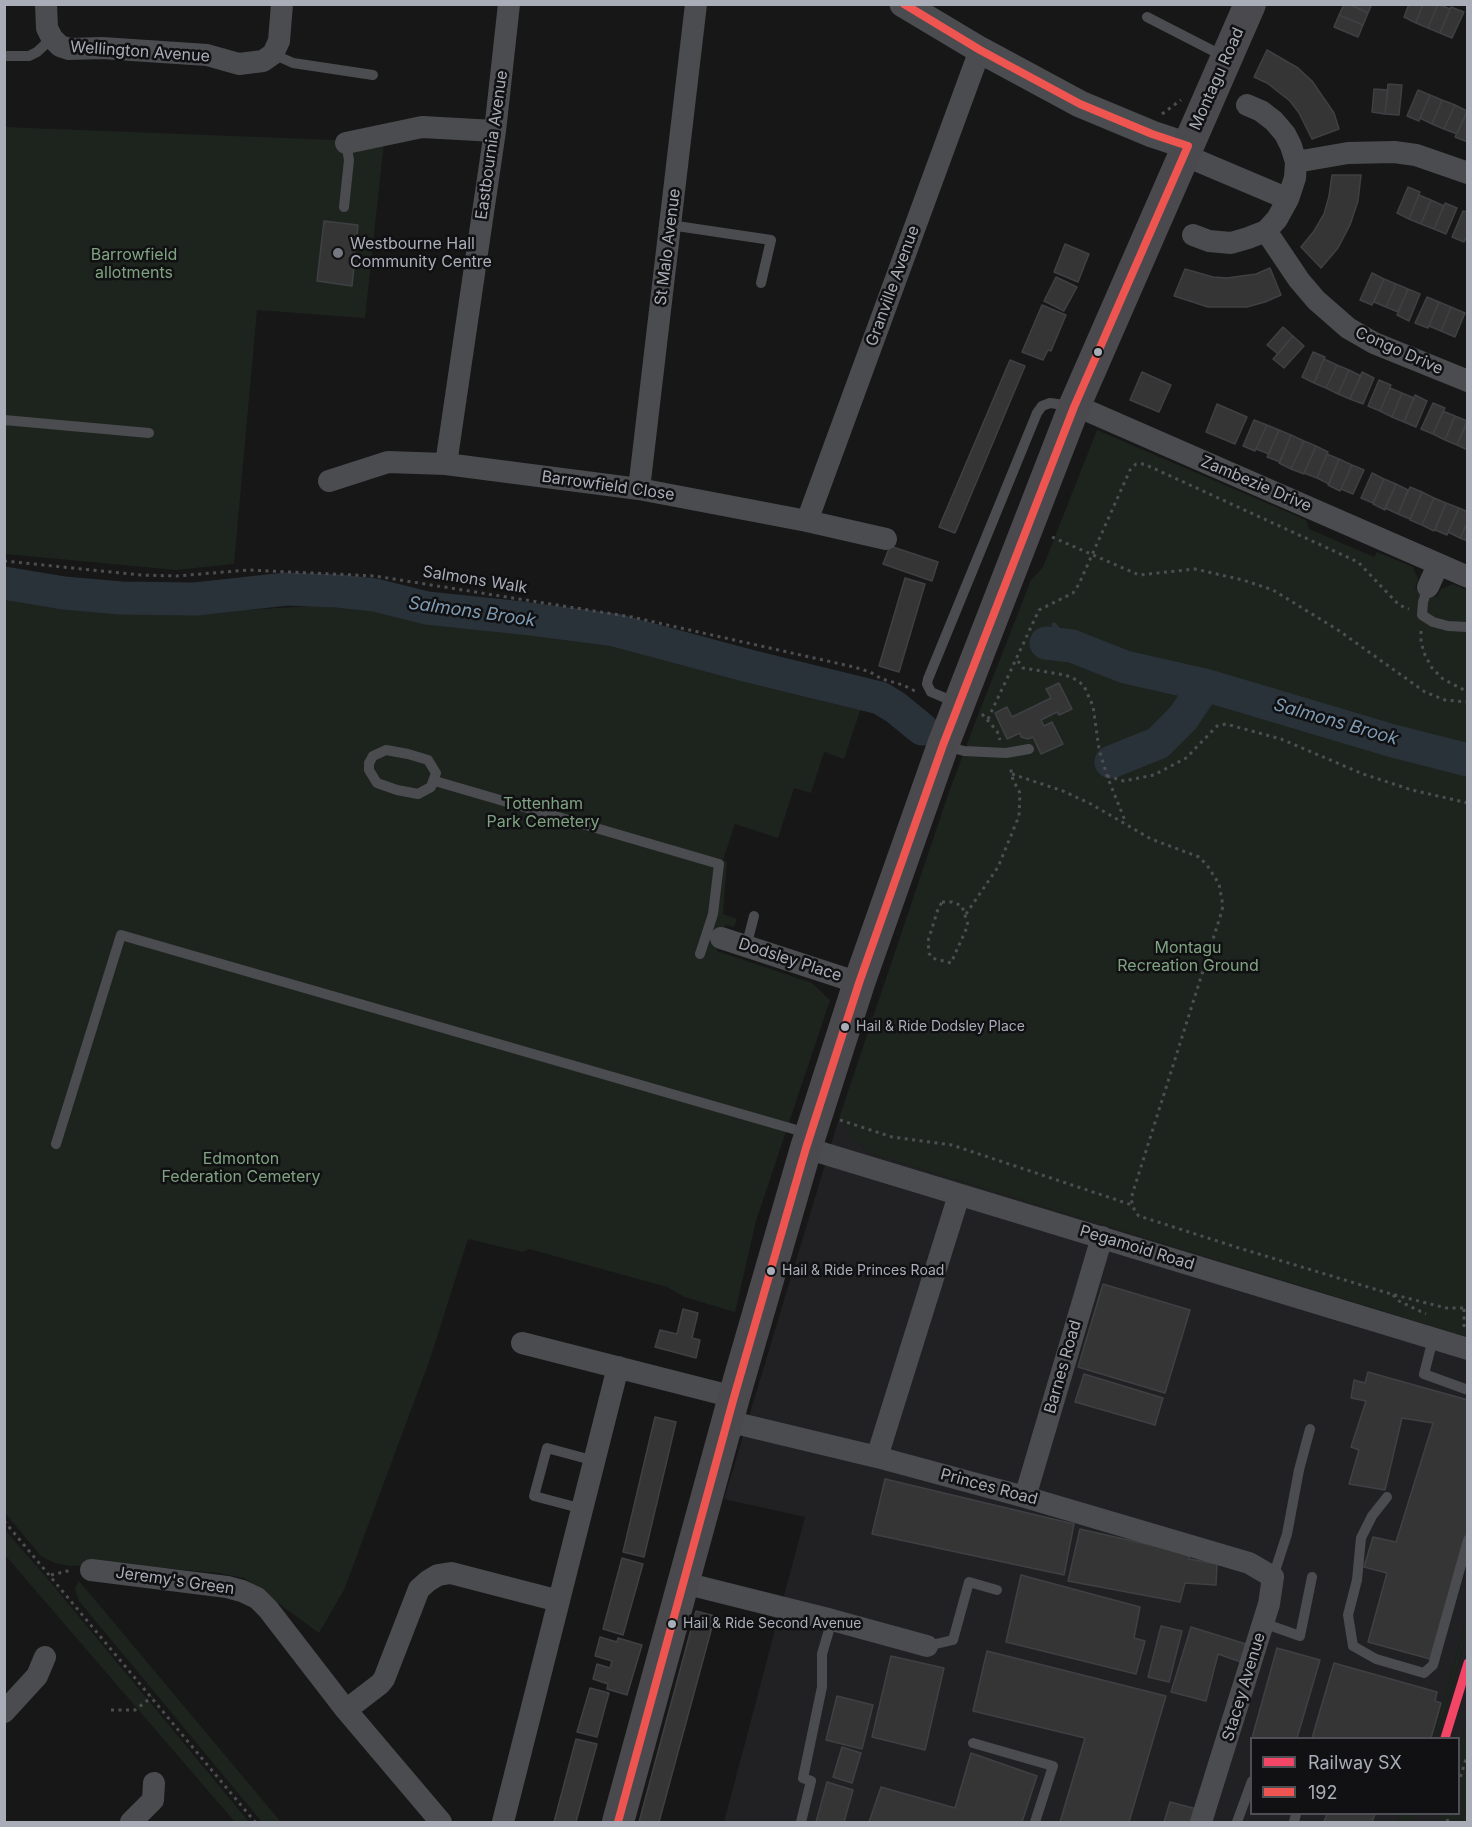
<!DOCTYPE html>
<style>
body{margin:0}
#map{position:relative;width:1472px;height:1827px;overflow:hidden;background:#171717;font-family:Inter,sans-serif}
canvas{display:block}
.frame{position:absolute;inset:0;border:6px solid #a8adb8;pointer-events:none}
.legend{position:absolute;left:1250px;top:1737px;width:210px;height:78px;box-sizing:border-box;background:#111113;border:2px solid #4d4f55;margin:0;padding:8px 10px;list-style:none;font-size:18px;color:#a8adb8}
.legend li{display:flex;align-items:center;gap:12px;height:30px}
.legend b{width:30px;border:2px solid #4d4f55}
</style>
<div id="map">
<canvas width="1472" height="1827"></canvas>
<div class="frame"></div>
<ul class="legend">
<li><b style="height:8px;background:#f34667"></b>Railway SX</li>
<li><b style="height:8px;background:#ee5450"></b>192</li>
</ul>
</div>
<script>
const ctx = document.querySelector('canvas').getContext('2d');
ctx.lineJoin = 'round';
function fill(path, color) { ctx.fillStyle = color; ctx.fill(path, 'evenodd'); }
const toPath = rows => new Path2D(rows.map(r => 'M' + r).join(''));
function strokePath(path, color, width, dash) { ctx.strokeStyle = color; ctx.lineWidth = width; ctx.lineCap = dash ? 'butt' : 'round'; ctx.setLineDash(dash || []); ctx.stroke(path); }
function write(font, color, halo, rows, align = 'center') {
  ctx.font = font + ' Inter,sans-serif'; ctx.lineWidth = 5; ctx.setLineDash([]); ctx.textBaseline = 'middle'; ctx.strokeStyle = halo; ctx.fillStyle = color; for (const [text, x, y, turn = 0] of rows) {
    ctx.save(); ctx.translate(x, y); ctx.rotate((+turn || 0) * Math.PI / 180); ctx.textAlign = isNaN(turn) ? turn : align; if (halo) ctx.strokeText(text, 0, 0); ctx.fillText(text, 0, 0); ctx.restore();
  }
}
fill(toPath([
 [840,1115,852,1139,872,1154,1467,1337,1467,1617,1433,1738,1252,1738,1252,1814,1400,1814,1397,1822,724,1822,805,1517,724,1499],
 [1467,1634,1467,1717,1459,1748,1458,1738,1437,1738],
 [1415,1814,1439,1814,1437,1822,1413,1822]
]), '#212123');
fill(toPath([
 [4,127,384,142,365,318,257,310,234,564,176,570,5,554],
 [1097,430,1306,520,1309,529,1374,557,1377,552,1413,567,1418,579,1415,588,1437,597,1441,589,1453,584,1467,590,1467,1337,872,1154,852,1139,840,1115,949,792,973,728,1031,580,1043,567],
 [4,599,58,607,156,615,330,605,364,610,368,599,427,613,497,618,611,634,864,699,844,759,824,752,811,793,794,788,778,838,735,824,723,860,727,862,723,914,737,919,734,927,725,925,717,951,812,983,830,1000,756,1221,735,1312,684,1297,667,1287,529,1249,523,1252,468,1239,430,1359,344,1590,319,1633,244,1578,218,1573,86,1561,86,1565,70,1566,55,1563,41,1556,5,1513],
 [4,1529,47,1578,249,1822,235,1822,5,1555],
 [79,1581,281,1822,262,1822,79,1601,75,1589],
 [1467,1617,1467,1634,1437,1738,1433,1738],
 [1467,1717,1467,1822,1437,1822,1439,1814,1458,1814,1459,1748],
 [1400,1814,1415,1814,1413,1822,1397,1822]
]), '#1d241e');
strokePath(toPath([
 [1054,625,1072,646]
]), '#2a3239', 5);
strokePath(toPath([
 [4,583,64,593,121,598,195,599,287,589,338,591,375,595,427,608,522,618,615,630,749,666,880,698,895,707,922,729],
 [1046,643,1072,646,1125,667,1205,685,1393,741,1468,760],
 [1111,762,1158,743,1183,718,1205,685]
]), '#2a3239', 33);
const building = toPath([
 [1344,4,1349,4,1368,13,1363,25,1339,15,1344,4],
 [1349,4,1372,4,1368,13,1349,4],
 [1409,4,1423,4,1416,23,1404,17,1409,4],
 [1423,4,1438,4,1428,28,1416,23,1423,4],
 [1438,4,1450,9,1440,33,1428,28,1438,4],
 [1451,7,1464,12,1452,38,1440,33,1451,7],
 [1339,15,1363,25,1358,37,1334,27,1339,15],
 [1267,50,1298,68,1312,81,1334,113,1339,129,1312,139,1299,113,1290,101,1267,83,1254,77,1267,50],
 [1388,84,1402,85,1399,115,1385,114,1388,84],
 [1374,89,1388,90,1385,114,1372,112,1374,89],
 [1418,90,1430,95,1419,121,1407,116,1418,90],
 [1430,95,1442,100,1432,124,1420,118,1430,95],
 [1442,100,1455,105,1444,129,1432,124,1442,100],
 [1455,105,1467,111,1457,134,1444,129,1455,105],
 [1468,111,1468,142,1455,137,1468,111],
 [1332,175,1361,175,1358,201,1350,225,1338,248,1321,268,1301,247,1314,231,1324,214,1329,196,1332,175],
 [1408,187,1420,192,1409,219,1397,213,1408,187],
 [1419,195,1431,200,1421,224,1409,219,1419,195],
 [1431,200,1444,206,1434,229,1421,224,1431,200],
 [1445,203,1457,208,1446,234,1434,229,1445,203],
 [1463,211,1468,212,1468,235,1464,242,1452,237,1463,211],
 [324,221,358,225,352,286,317,281,324,221],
 [1065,244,1089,254,1078,282,1054,272,1065,244],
 [1270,268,1281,295,1265,302,1247,307,1208,307,1174,296,1185,269,1213,277,1227,278,1256,274,1270,268],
 [1372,273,1384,279,1372,305,1360,300,1372,273],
 [1056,277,1077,287,1064,311,1044,301,1056,277],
 [1384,279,1396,284,1386,307,1374,302,1384,279],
 [1396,284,1408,289,1398,312,1386,307,1396,284],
 [1408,289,1420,294,1409,321,1397,315,1408,289],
 [1427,297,1439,302,1428,328,1415,323,1427,297],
 [1439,302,1451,307,1441,331,1429,326,1439,302],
 [1042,305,1066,315,1051,351,1048,350,1043,360,1022,352,1042,305],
 [1451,307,1465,313,1455,337,1441,331,1451,307],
 [1283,327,1293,336,1278,354,1267,345,1283,327],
 [1293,336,1304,346,1284,368,1273,359,1293,336],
 [1313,352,1325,357,1314,383,1302,377,1313,352],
 [1324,359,1337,365,1326,388,1314,383,1324,359],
 [1010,360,1025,366,955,533,939,527,1010,360],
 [1337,365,1349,370,1338,394,1326,388,1337,365],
 [1349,370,1361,376,1350,399,1338,394,1349,370],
 [1142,372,1171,385,1159,412,1130,400,1142,372],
 [1362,372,1374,378,1363,404,1350,399,1362,372],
 [1379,380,1391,385,1380,411,1368,406,1379,380],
 [1390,388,1402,393,1392,417,1380,411,1390,388],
 [1402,393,1414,398,1404,422,1392,417,1402,393],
 [1415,395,1427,401,1416,427,1404,422,1415,395],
 [1433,403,1445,408,1433,434,1421,429,1433,403],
 [1217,404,1247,417,1235,444,1206,432,1217,404],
 [1443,411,1455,416,1445,440,1433,434,1443,411],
 [1455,416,1467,421,1457,445,1445,440,1455,416],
 [1254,420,1267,425,1255,451,1243,446,1254,420],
 [1468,421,1468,450,1457,445,1468,421],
 [1267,425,1279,430,1269,454,1256,449,1267,425],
 [1279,430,1291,435,1280,462,1267,457,1279,430],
 [1291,435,1304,441,1291,469,1279,463,1291,435],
 [1304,441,1316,446,1304,474,1291,469,1304,441],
 [1316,446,1328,452,1317,478,1304,473,1316,446],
 [1327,454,1339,459,1329,484,1317,478,1327,454],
 [1339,459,1352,465,1340,491,1328,485,1339,459],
 [1352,465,1364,470,1353,494,1341,489,1352,465],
 [1372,473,1384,479,1373,503,1361,498,1372,473],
 [1384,479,1396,484,1385,510,1373,504,1384,479],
 [1396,484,1408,490,1398,514,1385,508,1396,484],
 [1410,487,1422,492,1410,519,1398,514,1410,487],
 [1422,492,1434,498,1422,525,1410,520,1422,492],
 [1434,498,1446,503,1434,531,1422,525,1434,498],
 [1446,503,1459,508,1447,535,1435,530,1446,503],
 [1459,508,1468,512,1468,521,1460,538,1448,532,1459,508],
 [1468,521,1468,541,1460,538,1468,521],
 [890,546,938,562,932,581,883,564,890,546],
 [905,578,925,584,899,672,879,666,905,578],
 [1059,683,1072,709,1059,715,1057,712,1041,720,1044,726,1052,722,1063,744,1041,754,1033,737,1028,739,1021,737,1020,733,1007,739,995,713,1007,707,1012,717,1051,698,1046,689,1059,683],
 [1103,1284,1190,1310,1165,1393,1078,1367,1103,1284],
 [683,1309,698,1313,692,1338,700,1340,696,1358,655,1347,660,1330,677,1334,683,1309],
 [1368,1372,1468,1400,1468,1528,1430,1659,1368,1642,1387,1573,1364,1567,1373,1537,1396,1542,1433,1423,1402,1418,1385,1490,1349,1484,1359,1450,1351,1447,1366,1401,1351,1398,1354,1380,1365,1383,1368,1372],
 [1084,1374,1163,1398,1155,1425,1075,1402,1084,1374],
 [655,1417,676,1422,644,1557,623,1552,655,1417],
 [885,1479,1074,1524,1064,1575,872,1534,885,1479],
 [1080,1529,1190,1554,1189,1559,1217,1564,1216,1585,1185,1583,1180,1602,1068,1581,1080,1529],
 [622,1558,643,1564,623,1635,603,1629,622,1558],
 [1021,1575,1140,1607,1134,1638,1145,1641,1136,1674,1006,1642,1021,1575],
 [696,1611,715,1616,659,1822,639,1822,696,1611],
 [1161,1626,1182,1631,1169,1682,1148,1677,1161,1626],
 [1191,1627,1246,1644,1241,1662,1218,1654,1206,1701,1171,1692,1191,1627],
 [600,1637,617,1642,618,1638,642,1645,627,1695,607,1689,608,1684,593,1679,597,1664,610,1668,612,1661,595,1656,600,1637],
 [1277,1648,1320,1660,1297,1738,1252,1738,1277,1648],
 [987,1651,1166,1696,1129,1822,1060,1822,1085,1738,973,1711,987,1651],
 [891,1656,944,1668,925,1750,872,1737,891,1656],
 [1334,1663,1437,1692,1435,1701,1441,1703,1431,1738,1312,1738,1334,1663],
 [590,1688,609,1693,597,1737,577,1732,590,1688],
 [837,1696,873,1705,862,1749,826,1740,837,1696],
 [576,1739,597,1744,576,1822,554,1822,576,1739],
 [842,1747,861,1753,852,1783,833,1777,842,1747],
 [971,1753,1037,1776,1022,1822,869,1822,881,1787,955,1808,971,1753],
 [827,1782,853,1790,844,1822,816,1822,827,1782],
 [1170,1802,1197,1809,1193,1822,1164,1822,1170,1802],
 [1327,1814,1375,1814,1372,1822,1324,1822,1327,1814]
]);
fill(building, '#353536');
strokePath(building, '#3f4043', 1.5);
strokePath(toPath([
 [1162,114,1181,100],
 [1052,537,1139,575,1195,569,1243,580,1273,590,1338,630,1425,692,1445,700,1468,702],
 [4,561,141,575,177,576,248,570,375,576,632,617,854,667,870,672,882,679,903,685,915,691],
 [1421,631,1421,642,1425,655,1432,668,1443,679,1468,692],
 [1018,661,1023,668,1065,675,1077,680,1084,686,1093,706,1099,749,1107,776,1126,823],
 [982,714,997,731,1000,740],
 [988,719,1039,610,1073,593,1079,584,1130,470,1136,464,1144,464,1358,562,1399,605,1409,609],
 [1012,774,1063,791,1091,804,1151,839,1199,857,1207,865,1219,884,1223,906,1220,917,1133,1192,1131,1199,1135,1212,1139,1216,1239,1248,1391,1294,1446,1308,1468,1308],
 [1107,776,1124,781,1154,775,1186,758,1217,726,1226,724,1281,739,1363,774,1412,790,1468,803],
 [942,902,952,902,962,906,968,925,951,963,932,958,929,953,928,941,938,909,942,902],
 [966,914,998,867,1019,816,1020,793,1013,780,1010,766],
 [840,1120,892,1137,952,1145,1132,1205],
 [1393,1295,1399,1301,1426,1314],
 [1464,1309,1464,1328],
 [4,1521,255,1822],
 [51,1575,72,1570],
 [111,1710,135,1710,152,1697],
 [1458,1784,1468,1753],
 [1447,1822,1450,1814]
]), '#4d4e52', 3, [3, 4.5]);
strokePath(toPath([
 [1147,17,1225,57],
 [273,54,293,63,373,75],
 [4,56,29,56,37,52,52,38],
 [344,207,349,160,346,143],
 [670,225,771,240,761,283],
 [4,420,149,433],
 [1428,587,1423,602,1422,615,1433,622,1448,626,1468,627],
 [957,703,931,692,927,684,928,679,1037,413,1042,406,1050,403,1071,406],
 [946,746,964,751,1006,753,1029,749],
 [386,750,408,754,428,760,436,773,431,787,418,794,397,790,377,783,369,770,369,763,373,756,386,750],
 [435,781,719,864,713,914,700,954],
 [746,947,754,916],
 [56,1144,121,935,807,1133],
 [1433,1339,1424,1374,1468,1390],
 [1387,1497,1372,1516,1361,1538,1357,1580,1348,1615,1353,1646,1376,1659,1424,1673,1433,1665,1468,1540],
 [583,1509,534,1496,547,1448,595,1461],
 [1273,1577,1287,1534,1299,1470,1310,1429],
 [1263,1623,1300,1636,1312,1577],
 [927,1646,953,1640,969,1582,997,1590],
 [973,1743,1053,1766,1035,1822],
 [801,1822,811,1781,803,1778,822,1687,822,1654,832,1620],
 [1237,1822,1252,1781],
 [1294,1822,1296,1814]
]), '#4b4c50', 10);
strokePath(toPath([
 [46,4,47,28,52,38,60,46,69,49,102,48,207,55,239,64,263,61,273,54,279,41,282,4],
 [346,143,422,127,495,131],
 [1184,155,1288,199],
 [1296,162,1348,153,1394,152,1416,155,1468,173],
 [1266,231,1299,280,1316,300,1348,328,1374,343,1468,381],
 [1193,235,1209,241,1231,243,1248,238,1266,231,1277,219,1288,199,1295,178,1296,162,1291,146,1285,134,1274,121,1261,111,1247,105],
 [1074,407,1088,411,1468,577],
 [446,464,495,131,509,4],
 [329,481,388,462,446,464,639,489,807,521,886,539],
 [639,489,696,4],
 [807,521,980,50],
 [1428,587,1438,565],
 [721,938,859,983],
 [806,1148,1468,1349],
 [522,1343,734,1397],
 [727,1421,877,1457,1025,1497,1249,1563,1273,1577,1269,1604,1201,1822],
 [877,1457,959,1195],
 [1025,1497,1102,1237],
 [91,1570,227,1587,242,1591,257,1598,268,1609,346,1710,441,1822],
 [684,1583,832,1620,927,1646],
 [346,1710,380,1684,384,1679,419,1589,428,1581,438,1575,451,1573,559,1601],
 [4,1712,37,1676,45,1657],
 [131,1822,153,1800,154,1783],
 [503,1822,618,1367]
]), '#4b4c50', 22);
strokePath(toPath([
 [903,4,980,50,1080,104,1152,134,1188,146]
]), '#4b4c50', 27);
strokePath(toPath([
 [618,1822,734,1397,806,1148,859,983,943,745,1074,407,1250,4]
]), '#4a4a4e', 32);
strokePath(toPath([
 [904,4,980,50,1080,104,1152,134,1188,146],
 [618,1822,734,1397,806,1148,859,983,943,745,1074,407,1188,146]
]), '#ee5450', 8);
strokePath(toPath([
 [1445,1738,1468,1663]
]), '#f34667', 9);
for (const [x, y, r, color] of [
 [338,253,6,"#757880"],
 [1098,352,5,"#a8adb8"],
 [845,1027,5,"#a8adb8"],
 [771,1271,5,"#a8adb8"],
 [672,1624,5,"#a8adb8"]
]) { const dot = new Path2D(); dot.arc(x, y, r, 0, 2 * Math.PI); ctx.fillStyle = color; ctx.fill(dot); strokePath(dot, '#111113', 2); }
write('14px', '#a8adb8', '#111113', [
 ["Hail & Ride Dodsley Place",856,1027],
 ["Hail & Ride Princes Road",782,1271],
 ["Hail & Ride Second Avenue",683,1624]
], 'left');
write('16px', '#a8adb8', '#111113', [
 ["Wellington Avenue",140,52,4],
 ["Montagu Road",1217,79,-66],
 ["Eastbournia Avenue",492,145,-82],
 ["St Malo Avenue",668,247,-83],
 ["Granville Avenue",893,286,-70],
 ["Congo Drive",1399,351,24],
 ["Zambezie Drive",1256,484,23],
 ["Barrowfield Close",608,486,8],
 ["Salmons Walk",475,580,9],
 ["Dodsley Place",790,960,18],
 ["Pegamoid Road",1137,1248,17],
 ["Barnes Road",1063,1367,-74],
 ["Princes Road",989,1487,15],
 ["Jeremy's Green",175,1581,8],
 ["Stacey Avenue",1244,1687,-73]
]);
write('16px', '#a8adb8', '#111113', [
 ["Westbourne Hall",350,244],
 ["Community Centre",350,262]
], 'left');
write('16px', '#7fa381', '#111113', [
 ["Barrowfield",134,255],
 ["allotments",134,273],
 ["Tottenham",543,804],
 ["Park Cemetery",543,822],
 ["Montagu",1188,948],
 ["Recreation Ground",1188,966],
 ["Edmonton",241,1159],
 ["Federation Cemetery",241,1177]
]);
write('italic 18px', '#7f9bb3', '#111113', [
 ["Salmons Brook",472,612,8],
 ["Salmons Brook",1336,722,16]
]);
</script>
